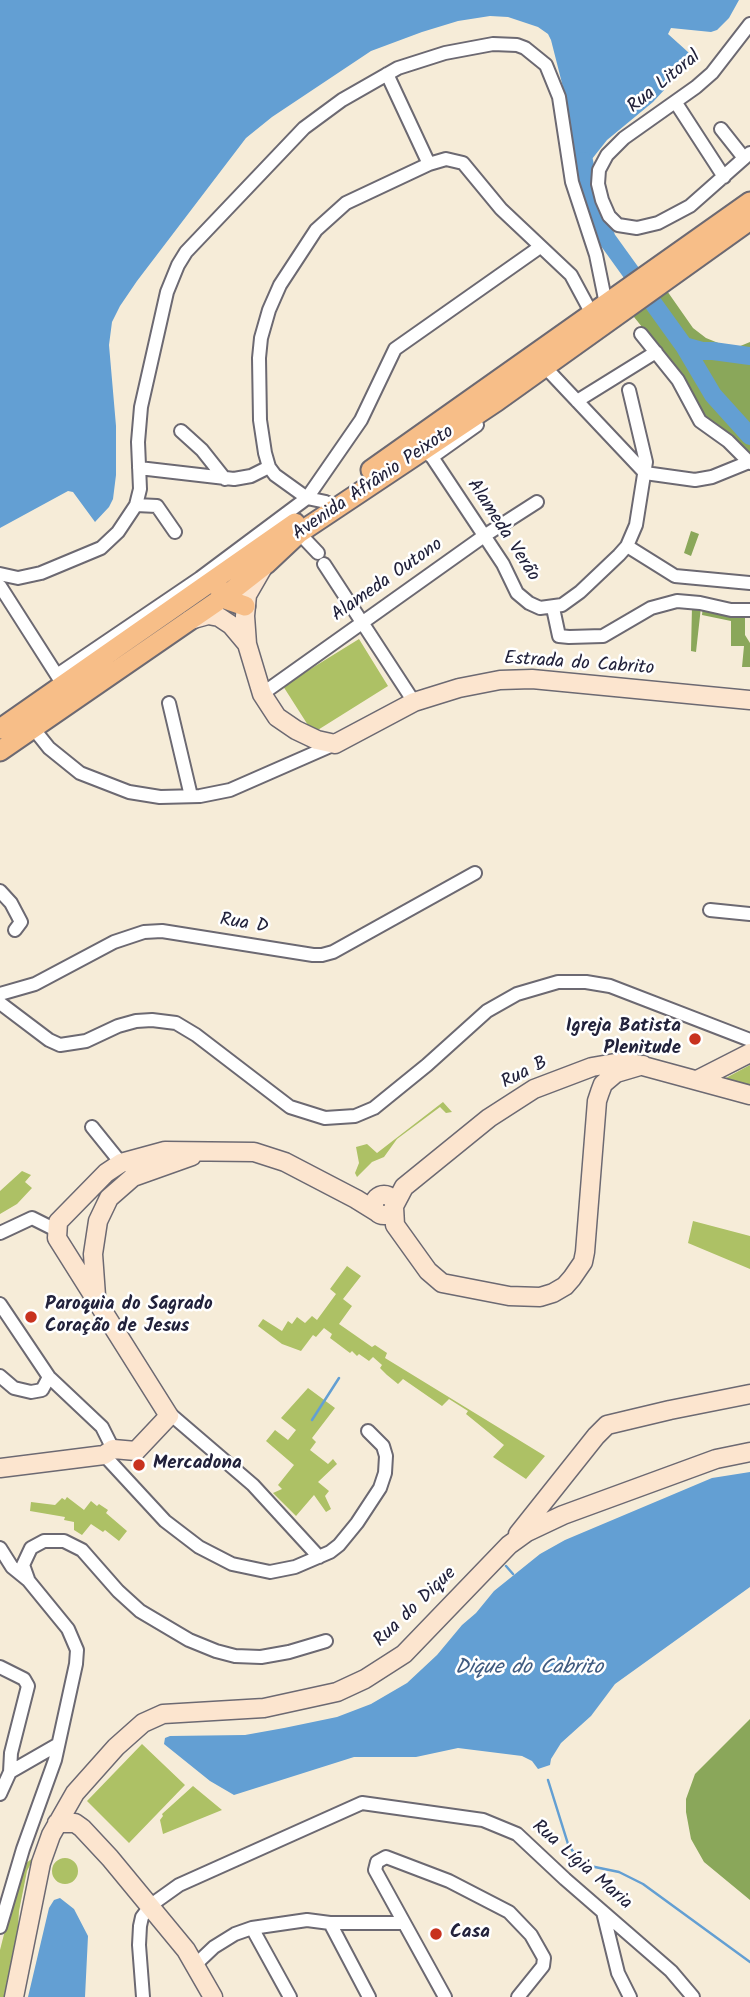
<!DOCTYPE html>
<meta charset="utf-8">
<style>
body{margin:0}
canvas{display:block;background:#f6ecd8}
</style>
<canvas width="750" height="1997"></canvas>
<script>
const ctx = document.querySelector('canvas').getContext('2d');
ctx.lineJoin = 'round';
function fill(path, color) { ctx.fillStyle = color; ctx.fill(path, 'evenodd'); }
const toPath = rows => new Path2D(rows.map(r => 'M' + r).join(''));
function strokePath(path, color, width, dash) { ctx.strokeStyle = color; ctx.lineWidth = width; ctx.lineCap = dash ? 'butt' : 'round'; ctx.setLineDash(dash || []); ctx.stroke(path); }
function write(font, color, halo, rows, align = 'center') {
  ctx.font = font + ' Kalam,sans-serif'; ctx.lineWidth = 5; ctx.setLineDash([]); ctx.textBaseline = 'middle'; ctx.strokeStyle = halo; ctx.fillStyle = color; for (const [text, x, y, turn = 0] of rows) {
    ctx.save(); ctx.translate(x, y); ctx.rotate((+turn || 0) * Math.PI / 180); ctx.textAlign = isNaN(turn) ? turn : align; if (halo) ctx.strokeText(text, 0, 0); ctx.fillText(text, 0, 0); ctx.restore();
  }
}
fill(toPath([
 [359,639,388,686,313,733,283,686],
 [750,1065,750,1089,723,1080,724,1079],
 [443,1102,452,1112,446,1113,440,1107,397,1139,384,1157,372,1162,357,1177,355,1173,359,1163,356,1147,367,1144,377,1153],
 [22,1171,31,1175,25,1182,32,1188,17,1204,0,1214,0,1191],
 [693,1221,750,1236,750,1269,688,1243],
 [347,1266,361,1276,343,1299,352,1306,339,1324,372,1347,375,1345,387,1353,385,1358,545,1456,526,1479,493,1457,504,1445,466,1414,468,1411,449,1399,442,1406,403,1379,398,1384,387,1375,380,1368,382,1365,373,1357,369,1361,359,1354,357,1356,352,1351,350,1353,330,1338,332,1334,324,1328,316,1337,313,1335,301,1351,282,1344,258,1326,263,1319,282,1331,288,1321,292,1324,297,1317,305,1323,312,1316,317,1320,336,1294,330,1289],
 [308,1388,335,1408,312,1438,316,1442,310,1450,328,1464,333,1459,337,1464,318,1482,329,1491,325,1496,331,1509,326,1512,314,1495,296,1516,273,1493,282,1489,278,1485,294,1465,266,1441,275,1430,288,1440,296,1430,281,1418],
 [67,1497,84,1510,91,1501,97,1506,99,1504,108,1510,106,1513,127,1531,119,1541,105,1530,103,1532,91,1524,82,1535,74,1530,74,1522,64,1520,65,1517,30,1511,31,1502,55,1505,62,1498,65,1500],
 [142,1744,185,1785,129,1843,87,1801],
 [193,1786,222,1810,163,1834,160,1820,163,1816,162,1814],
 [34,1857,27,1871,19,1911,18,1929,6,1997,0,1997,0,1950,21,1867],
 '52 1871a13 13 0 1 1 26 0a13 13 0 1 1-26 0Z'
]), '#adc165');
fill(toPath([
 [665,288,693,328,706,338,733,349,750,342,750,456,703,422,679,373,630,312],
 [691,531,699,534,691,556,684,553],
 [692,606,701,607,696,652,691,651],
 [703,606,745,611,745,635,750,643,750,667,742,667,744,646,731,646,731,621,702,615],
 [750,1719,750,1900,704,1862,691,1839,686,1812,686,1799,695,1774]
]), '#8aa75a');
fill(toPath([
 [0,0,739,0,729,18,717,30,711,32,671,28,668,34,688,52,692,57,691,61,653,102,607,140,592,159,576,164,566,99,551,40,548,34,538,27,508,17,490,16,458,21,422,32,371,51,272,117,246,138,137,281,120,306,112,322,109,345,116,426,116,475,113,499,109,507,95,522,73,492,68,491,0,528],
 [750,1472,750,1587,615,1684,591,1716,561,1743,551,1759,550,1765,538,1769,532,1761,522,1756,458,1748,416,1757,354,1757,234,1795,210,1781,164,1744,165,1738,170,1736,245,1735,284,1728,337,1717,371,1704,407,1683,437,1655,462,1625,476,1613,494,1591,540,1554,565,1540,712,1478],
 [60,1898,74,1909,88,1936,85,1997,28,1997,49,1908,54,1900]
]), '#639fd3');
strokePath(toPath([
 [312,1420,339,1378],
 [506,1566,513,1574],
 [548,1780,568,1844,580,1862,590,1866,619,1872,643,1884,750,1962]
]), '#639fd3', 2.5);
strokePath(toPath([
 [584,161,591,198,607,239,684,346,702,351,713,351,750,356],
 [684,346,713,395,750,436]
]), '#639fd3', 18);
const street = toPath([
 [750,24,712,73,696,87,624,138,607,155,599,170,598,184,602,200,609,216,618,225,637,228,658,223,690,206,750,153],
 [387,74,429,164],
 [676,103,724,177],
 [721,129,744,158],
 [641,334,678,380,700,421,728,441,750,463],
 [545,367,645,473,695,480,712,477,749,462],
 [577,401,656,352],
 [181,431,202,450,225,479],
 [427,453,432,457,477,425],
 [432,457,503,564,517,593,529,603,540,608,562,605,580,592,619,555,627,546,636,525,646,462,629,390],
 [139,468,234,479,251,476,269,467],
 [326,502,307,498,275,475,269,467,265,453,260,420,259,358,261,338,269,310,280,285,316,230,346,203,429,164,446,159,463,163,501,209,571,275,592,314],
 [136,505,157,506,175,532],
 [299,533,318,553],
 [627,546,675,576,750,583],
 [324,564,414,702],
 [0,574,18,578,41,573,101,548,118,532,136,505,140,489,138,442,141,407,167,292,178,265,186,252,304,128,342,100,398,68,445,53,493,44,517,45,525,48,546,65,559,97,572,182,596,255,606,304],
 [0,586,60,680],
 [553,608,559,636,569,637,603,636,651,608,677,601,700,603,731,610,750,610],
 [57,675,200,578,307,498,361,420,395,349,540,247],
 [262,694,484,536,537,502],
 [169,703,191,796],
 [33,728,49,748,80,773,129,792,160,797,200,796,230,790,335,744],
 [0,891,11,903,21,922,15,930],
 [710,910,750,914],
 [0,994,35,984,114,942,144,932,162,931,313,955,322,955,333,952,475,873],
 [0,1003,49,1040,60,1045,86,1041,118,1026,136,1021,152,1020,176,1023,196,1035,290,1107,325,1118,355,1116,374,1108,427,1065,487,1011,517,994,558,982,586,982,610,986,750,1040],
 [92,1127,121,1163],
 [0,1233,32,1218,56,1230],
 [0,1304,49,1377,102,1427,113,1449],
 [0,1376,14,1388,31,1392,42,1390,49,1377],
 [169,1413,253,1485,319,1557],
 [104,1455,165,1521,199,1547,232,1564,270,1572,295,1567,330,1552,339,1545,357,1523,380,1488,385,1473,386,1456,383,1446,368,1431],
 [0,1548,12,1567,28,1580,68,1629,77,1650,76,1664,55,1760,23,1849,0,1927],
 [28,1579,23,1565,31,1548,44,1541,64,1541,82,1550,118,1591,140,1611,189,1640,216,1651,235,1656,261,1657,289,1652,326,1641],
 [0,1667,24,1679,28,1686,11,1753,10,1772,0,1794],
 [10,1772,57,1745],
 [603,1912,618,1973,630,1997],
 [330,1923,369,1997],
 [252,1928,290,1997],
 [195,1965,214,1947,235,1934,252,1928,307,1920,330,1923,402,1923],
 [143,1997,139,1945,140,1926,142,1917,151,1905,179,1885,362,1803,483,1820,517,1834,565,1879,671,1971,693,1997],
 [445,1997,375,1870,377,1862,386,1857,449,1881,509,1912,531,1935,544,1958,543,1966,518,1997]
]);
const secondary = toPath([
 [262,569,247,595,245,616,247,644,262,694,277,717,296,730,317,740,335,744,414,702,459,688,500,680,532,679,750,700],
 [190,620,208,615,219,617,231,625,247,644],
 [697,1080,750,1053],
 '374 1205a10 10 0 1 1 20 0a10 10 0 1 1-20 0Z',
 [394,1206,404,1187,489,1118,534,1089,592,1067,615,1063,632,1063,750,1095],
 [394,1207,395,1225,428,1271,442,1283,509,1296,540,1297,553,1293,565,1286,572,1278,583,1262,585,1252,597,1101,600,1092,603,1084,616,1073,643,1065],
 [96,1296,93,1254,98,1221,109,1198,133,1177,192,1156],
 [0,1468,104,1455,113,1449,136,1451,169,1416,57,1238,58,1222,106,1173,121,1163,165,1151,254,1152,285,1162,356,1199,377,1212],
 [518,1534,596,1436,607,1425,670,1410,750,1394],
 [57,1823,75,1823,82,1828,110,1858,186,1950,213,1997],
 [14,1997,41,1863,51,1835,75,1793,116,1747,143,1723,163,1714,264,1708,337,1692,365,1679,404,1654,509,1545,527,1532,563,1515,716,1459,750,1452]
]);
const primary = toPath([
 [371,470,750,202],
 [218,587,228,600,245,606],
 [0,729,295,523],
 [0,751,225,596,266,564,299,533,497,401,750,220]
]);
strokePath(street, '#6c6972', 16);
strokePath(secondary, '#6c6972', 21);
strokePath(primary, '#6c6972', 23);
strokePath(street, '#fff', 12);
strokePath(secondary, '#fce5cf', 18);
strokePath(primary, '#f7be88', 19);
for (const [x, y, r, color] of [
 [695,1039,7,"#c8321e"],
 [31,1317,7,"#c8321e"],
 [139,1465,7,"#c8321e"],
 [436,1934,7,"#c8321e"]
]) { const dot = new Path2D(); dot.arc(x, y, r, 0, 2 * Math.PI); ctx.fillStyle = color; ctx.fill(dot); strokePath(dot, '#fff', 2.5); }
write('19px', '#22223b', '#fff', [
 ["Rua Litoral",665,83,-39],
 ["Avenida Afrânio Peixoto",374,484,-34],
 ["Alameda Verão",502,531,57],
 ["Alameda Outono",388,581,-35],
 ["Estrada do Cabrito",579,665,4],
 ["Rua D",244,925,9],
 ["Rua B",525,1074,-27],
 ["Rua do Dique",416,1608,-44],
 ["Rua Lígia Maria",581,1866,41]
]);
write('bold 19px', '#22223b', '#fff', [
 ["Igreja Batista",681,1028,"right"],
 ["Plenitude",681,1050,"right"],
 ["Paroquia do Sagrado",45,1306],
 ["Coração de Jesus",45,1328],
 ["Mercadona",153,1465],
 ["Casa",450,1934]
], 'left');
write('italic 21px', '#3f5a7f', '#fff', [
 ["Dique do Cabrito",529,1669]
]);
</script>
